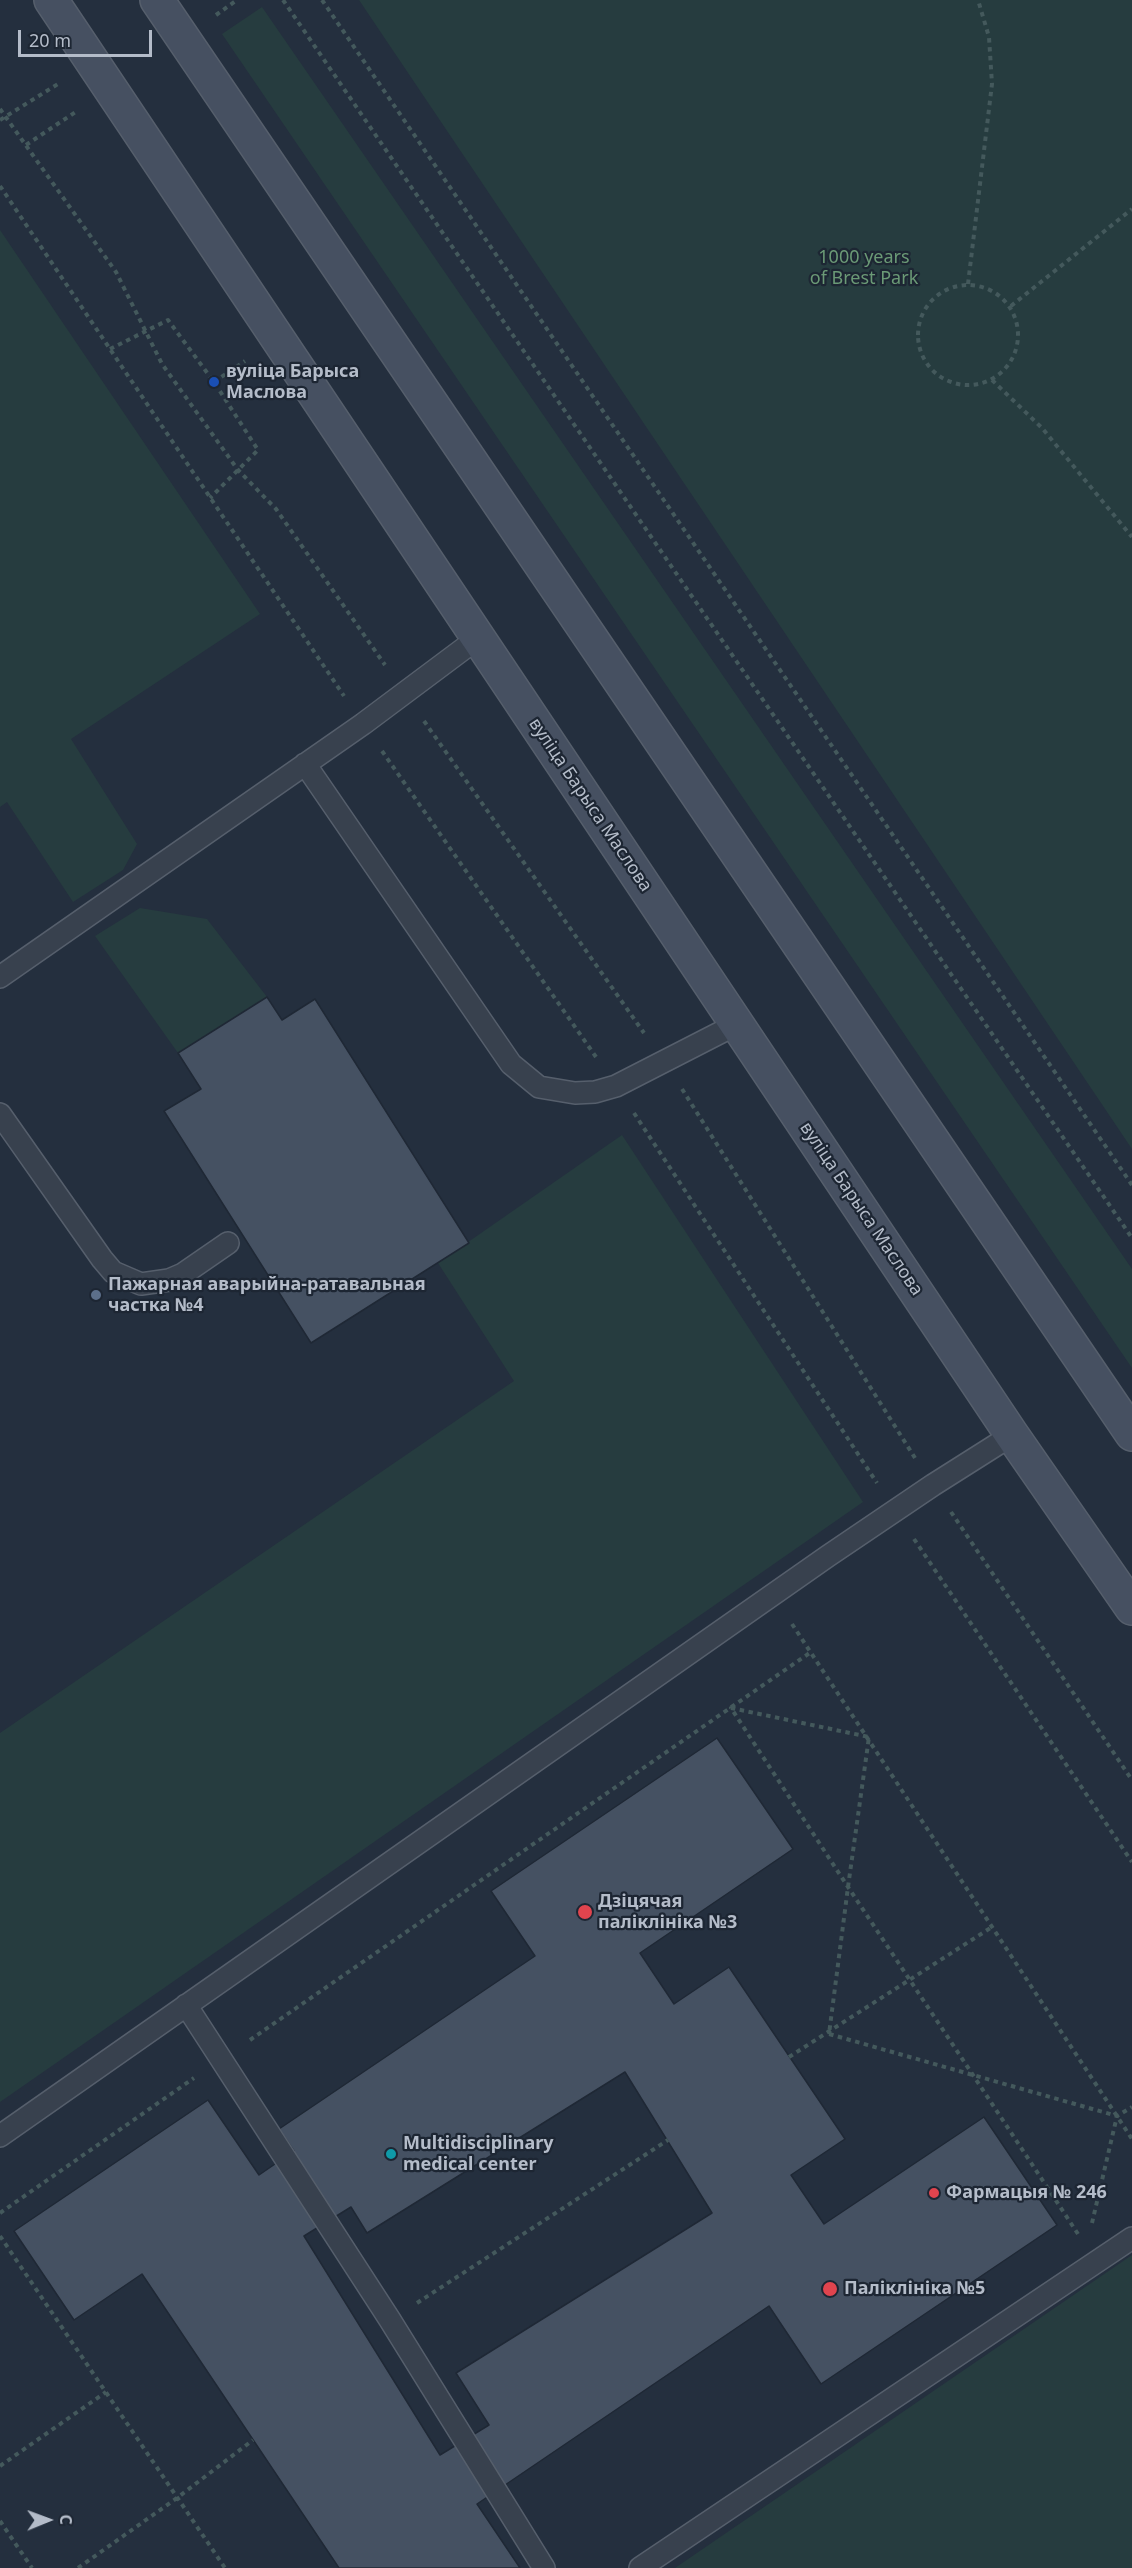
<!DOCTYPE html>
<meta charset="utf-8">
<style>
body{margin:0}
#map{position:relative;width:1132px;height:2568px;overflow:hidden;background:#242f3e;font-family:"Noto Sans",sans-serif}
canvas{display:block}
.north{position:absolute;left:18px;top:2490px;width:60px;height:60px;-webkit-text-stroke:4px #1d2633;paint-order:stroke;rotate:89deg;font-size:16px;font-weight:700;line-height:24px;text-align:center;color:#b4bcc9}
.north::after{content:'';display:block;margin:auto;width:21px;height:27px;background:#b4bcc9;clip-path:polygon(50% 0,100% 100%,50% 72%,0 100%)}
.scale{position:absolute;left:18px;top:30px;width:134px;height:27px;box-sizing:border-box;border:3px solid #b4bcc9;border-top:0;padding-left:8px;font-size:18px;line-height:21px;white-space:nowrap;color:#b4bcc9;-webkit-text-stroke:4px #1d2633;paint-order:stroke}
</style>
<div id="map">
<canvas width="1132" height="2568"></canvas>
<div class="north">С</div>
<div class="scale">20 m</div>
</div>
<script>
const ctx = document.querySelector('canvas').getContext('2d');
ctx.lineJoin = 'round';
function fill(path, color) { ctx.fillStyle = color; ctx.fill(path, 'evenodd'); }
const toPath = rows => new Path2D(rows.map(r => 'M' + r).join(''));
function strokePath(path, color, width, dash) { ctx.strokeStyle = color; ctx.lineWidth = width; ctx.lineCap = dash ? 'butt' : 'round'; ctx.setLineDash(dash || []); ctx.stroke(path); }
function write(font, color, halo, rows, align = 'center') {
  ctx.font = font + ' "Noto Sans",sans-serif'; ctx.lineWidth = 4.5; ctx.setLineDash([]); ctx.textBaseline = 'middle'; ctx.strokeStyle = halo; ctx.fillStyle = color; for (const [text, x, y, turn = 0] of rows) {
    ctx.save(); ctx.translate(x, y); ctx.rotate((+turn || 0) * Math.PI / 180); ctx.textAlign = isNaN(turn) ? turn : align; if (halo) ctx.strokeText(text, 0, 0); ctx.fillText(text, 0, 0); ctx.restore();
  }
}
fill(toPath([
 [359,0,1132,0,1132,1149],
 [262,7,1132,1269,1132,1368,222,34],
 [0,230,260,614,71,739,137,844,123,870,73,902,7,802,0,807],
 [140,908,207,919,267,997,178,1053,95,936],
 [622,1135,863,1502,0,2102,0,1733,514,1381,438,1263],
 [1132,2255,1132,2568,675,2568]
]), '#263c3f');
const building = toPath([
 [267,997,282,1020,315,999,469,1243,311,1343,164,1111,201,1089,178,1053,267,997],
 [717,1738,793,1849,640,1953,674,2004,729,1967,845,2139,791,2175,824,2224,984,2117,1057,2225,821,2384,769,2306,477,2504,520,2568,339,2568,142,2274,74,2320,14,2231,208,2100,259,2175,294,2151,279,2129,535,1956,491,1891,717,1738],
 [625,2072,712,2213,456,2373,489,2425,440,2455,304,2236,351,2207,367,2233,625,2072]
]);
fill(building, '#455162');
strokePath(building, '#1f2835', 1.5);
const lane = toPath([
 [305,764,511,1064,539,1087,575,1093,595,1092,616,1086,737,1024],
 [0,977,363,724,478,638],
 [0,1114,102,1259,113,1272,141,1284,169,1280,183,1274,228,1243],
 [186,2005,390,2320,544,2568],
 [0,2136,828,1556,933,1485,1012,1435],
 [640,2568,1132,2238]
]);
const secondary = toPath([
 [51,0,1012,1435,1132,1608],
 [157,0,1132,1434]
]);
strokePath(lane, '#565f6c', 24);
strokePath(secondary, '#565f6c', 36);
strokePath(toPath([
 [283,0,1132,1238],
 [322,0,1132,1185],
 [216,15,237,0],
 [0,109,116,272,162,364,238,470,276,509,385,665],
 [0,120,58,84],
 [26,145,77,111],
 [0,186,344,696],
 [968,284,992,84,989,37,978,0],
 '918 335a50 50 0 1 1 100 0a50 50 0 1 1-100 0Z',
 [1011,306,1132,209],
 [110,349,168,320,214,382,258,450,210,498],
 [992,380,1042,428,1132,537],
 [214,382,245,361],
 [424,721,644,1033],
 [382,751,596,1057],
 [682,1089,915,1458],
 [634,1113,877,1483],
 [951,1512,1132,1780],
 [914,1539,1132,1862],
 [792,1624,1132,2139],
 [250,2040,811,1652],
 [789,2057,992,1927],
 [0,2213,194,2078],
 [1092,2223,1117,2116],
 [1078,2234,973,2075,848,1887,731,1708,869,1737,848,1887,829,2034,1117,2116,1132,2107],
 [0,2236,225,2568],
 [417,2303,668,2140],
 [0,2466,106,2392],
 [0,2521,32,2568],
 [78,2568,177,2498,253,2440]
]), '#44595c', 4, [4.5, 4.5]);
strokePath(lane, '#38414e', 21);
strokePath(secondary, '#465061', 33);
for (const [x, y, r, color] of [
 [214,382,6,"#1a4fb4"],
 [96,1295,6,"#5c6f8a"],
 [585,1912,8,"#e0444e"],
 [391,2154,6,"#0f9aa8"],
 [934,2193,6,"#e0444e"],
 [830,2289,8,"#e0444e"]
]) { const dot = new Path2D(); dot.arc(x, y, r, 0, 2 * Math.PI); ctx.fillStyle = color; ctx.fill(dot); strokePath(dot, '#1d2633', 2); }
write('18px', '#6b9a76', '#1d2633', [
 ["1000 years",864,258],
 ["of Brest Park",864,279]
]);
write('bold 18px', '#b4bcc9', '#1d2633', [
 ["вуліца Барыса",226,372],
 ["Маслова",226,393],
 ["Пажарная аварыйна-ратавальная",108,1285],
 ["частка №4",108,1306],
 ["Дзіцячая",598,1902],
 ["паліклініка №3",598,1923],
 ["Multidisciplinary",403,2144],
 ["medical center",403,2165],
 ["Фармацыя № 246",946,2193],
 ["Паліклініка №5",844,2289]
], 'left');
write('18px', '#b4bcc9', '#1d2633', [
 ["вуліца Барыса Маслова",590,805,56],
 ["вуліца Барыса Маслова",861,1209,56]
]);
</script>
